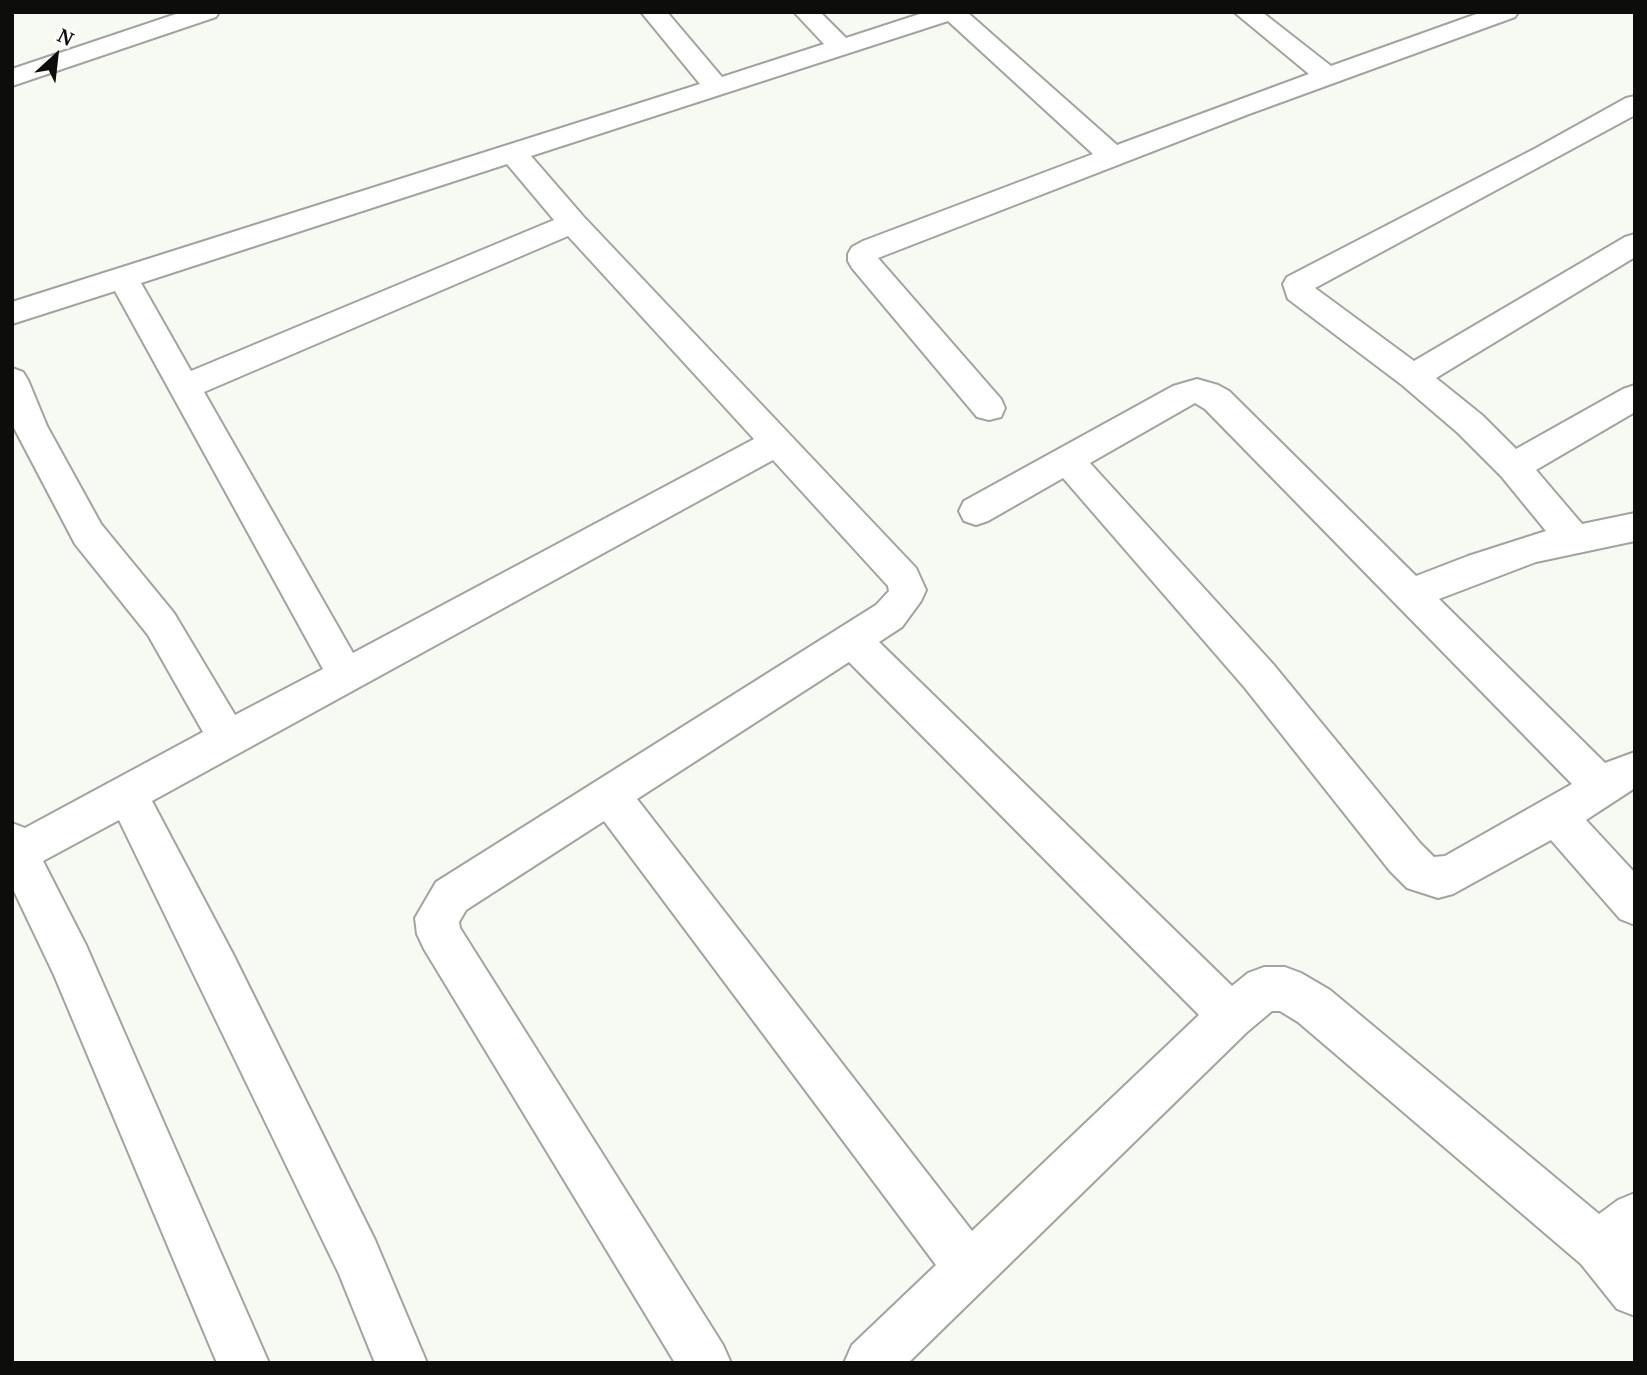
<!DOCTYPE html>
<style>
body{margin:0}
#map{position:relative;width:1647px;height:1375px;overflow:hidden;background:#f6faf3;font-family:"Noto Serif",serif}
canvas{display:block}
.frame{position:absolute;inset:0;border:14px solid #0d0e0c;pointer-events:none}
.north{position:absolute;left:21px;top:21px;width:70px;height:70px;-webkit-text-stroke:5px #fff;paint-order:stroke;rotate:27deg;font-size:19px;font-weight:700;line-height:28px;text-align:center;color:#0d0e0c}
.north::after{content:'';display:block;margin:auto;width:24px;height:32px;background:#0d0e0c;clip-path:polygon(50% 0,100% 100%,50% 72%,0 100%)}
</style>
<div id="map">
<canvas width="1647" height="1375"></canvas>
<div class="frame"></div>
<div class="north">N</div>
</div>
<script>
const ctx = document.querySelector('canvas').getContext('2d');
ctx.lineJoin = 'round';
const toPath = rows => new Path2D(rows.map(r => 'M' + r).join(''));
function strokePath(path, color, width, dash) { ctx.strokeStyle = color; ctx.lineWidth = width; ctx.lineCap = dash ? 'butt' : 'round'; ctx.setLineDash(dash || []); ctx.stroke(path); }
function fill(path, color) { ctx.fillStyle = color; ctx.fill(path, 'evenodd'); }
const minor = toPath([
 [182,12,219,12,216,17,12,86,12,69,182,12],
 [641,12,667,12,722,77,824,44,794,12,820,12,846,38,926,12,967,12,1117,145,1309,74,1234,12,1262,12,1331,66,1482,12,1518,12,1515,17,1249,114,878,258,1001,399,1005,408,1001,417,989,420,977,417,852,268,848,261,848,254,852,247,863,241,1093,154,948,21,531,156,583,216,916,568,926,590,921,601,902,627,879,642,1232,986,1248,973,1264,967,1285,967,1301,973,1330,990,1599,1214,1618,1200,1635,1193,1635,1316,1617,1309,1581,1264,1298,1022,1280,1011,1272,1011,1247,1032,908,1363,844,1363,852,1345,936,1265,604,821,466,910,459,922,460,928,723,1345,731,1363,675,1363,424,949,417,934,415,918,436,882,876,605,889,591,888,586,773,460,152,801,233,954,375,1240,427,1363,375,1363,339,1274,119,820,43,861,86,945,269,1363,217,1363,54,975,12,887,12,823,25,828,203,732,148,635,75,544,13,426,12,368,23,372,28,380,47,426,101,524,174,613,235,715,323,669,115,291,12,324,12,302,700,84,641,12],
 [507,164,554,220,191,371,141,283,507,164],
 [568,236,754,439,353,653,204,392,568,236],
 [849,662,1199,1015,972,1231,637,799,849,662],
 [1635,96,1635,115,1315,288,1414,361,1625,237,1635,234,1635,257,1436,378,1482,415,1516,449,1623,389,1635,385,1635,412,1536,470,1582,524,1635,513,1635,541,1536,562,1439,599,1605,763,1635,752,1635,788,1586,820,1635,873,1635,925,1620,919,1551,840,1453,894,1438,898,1407,888,1390,871,1245,688,1063,478,988,521,976,525,964,521,959,511,964,501,1173,386,1197,379,1218,385,1229,391,1416,576,1468,556,1546,531,1501,476,1458,433,1402,385,1288,299,1283,284,1287,277,1536,148,1626,98,1635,96],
 [1195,403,1205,409,1572,784,1445,856,1434,857,1420,843,1273,664,1090,463,1195,403]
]);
strokePath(minor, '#a1a49e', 4);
fill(minor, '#fff');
</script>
